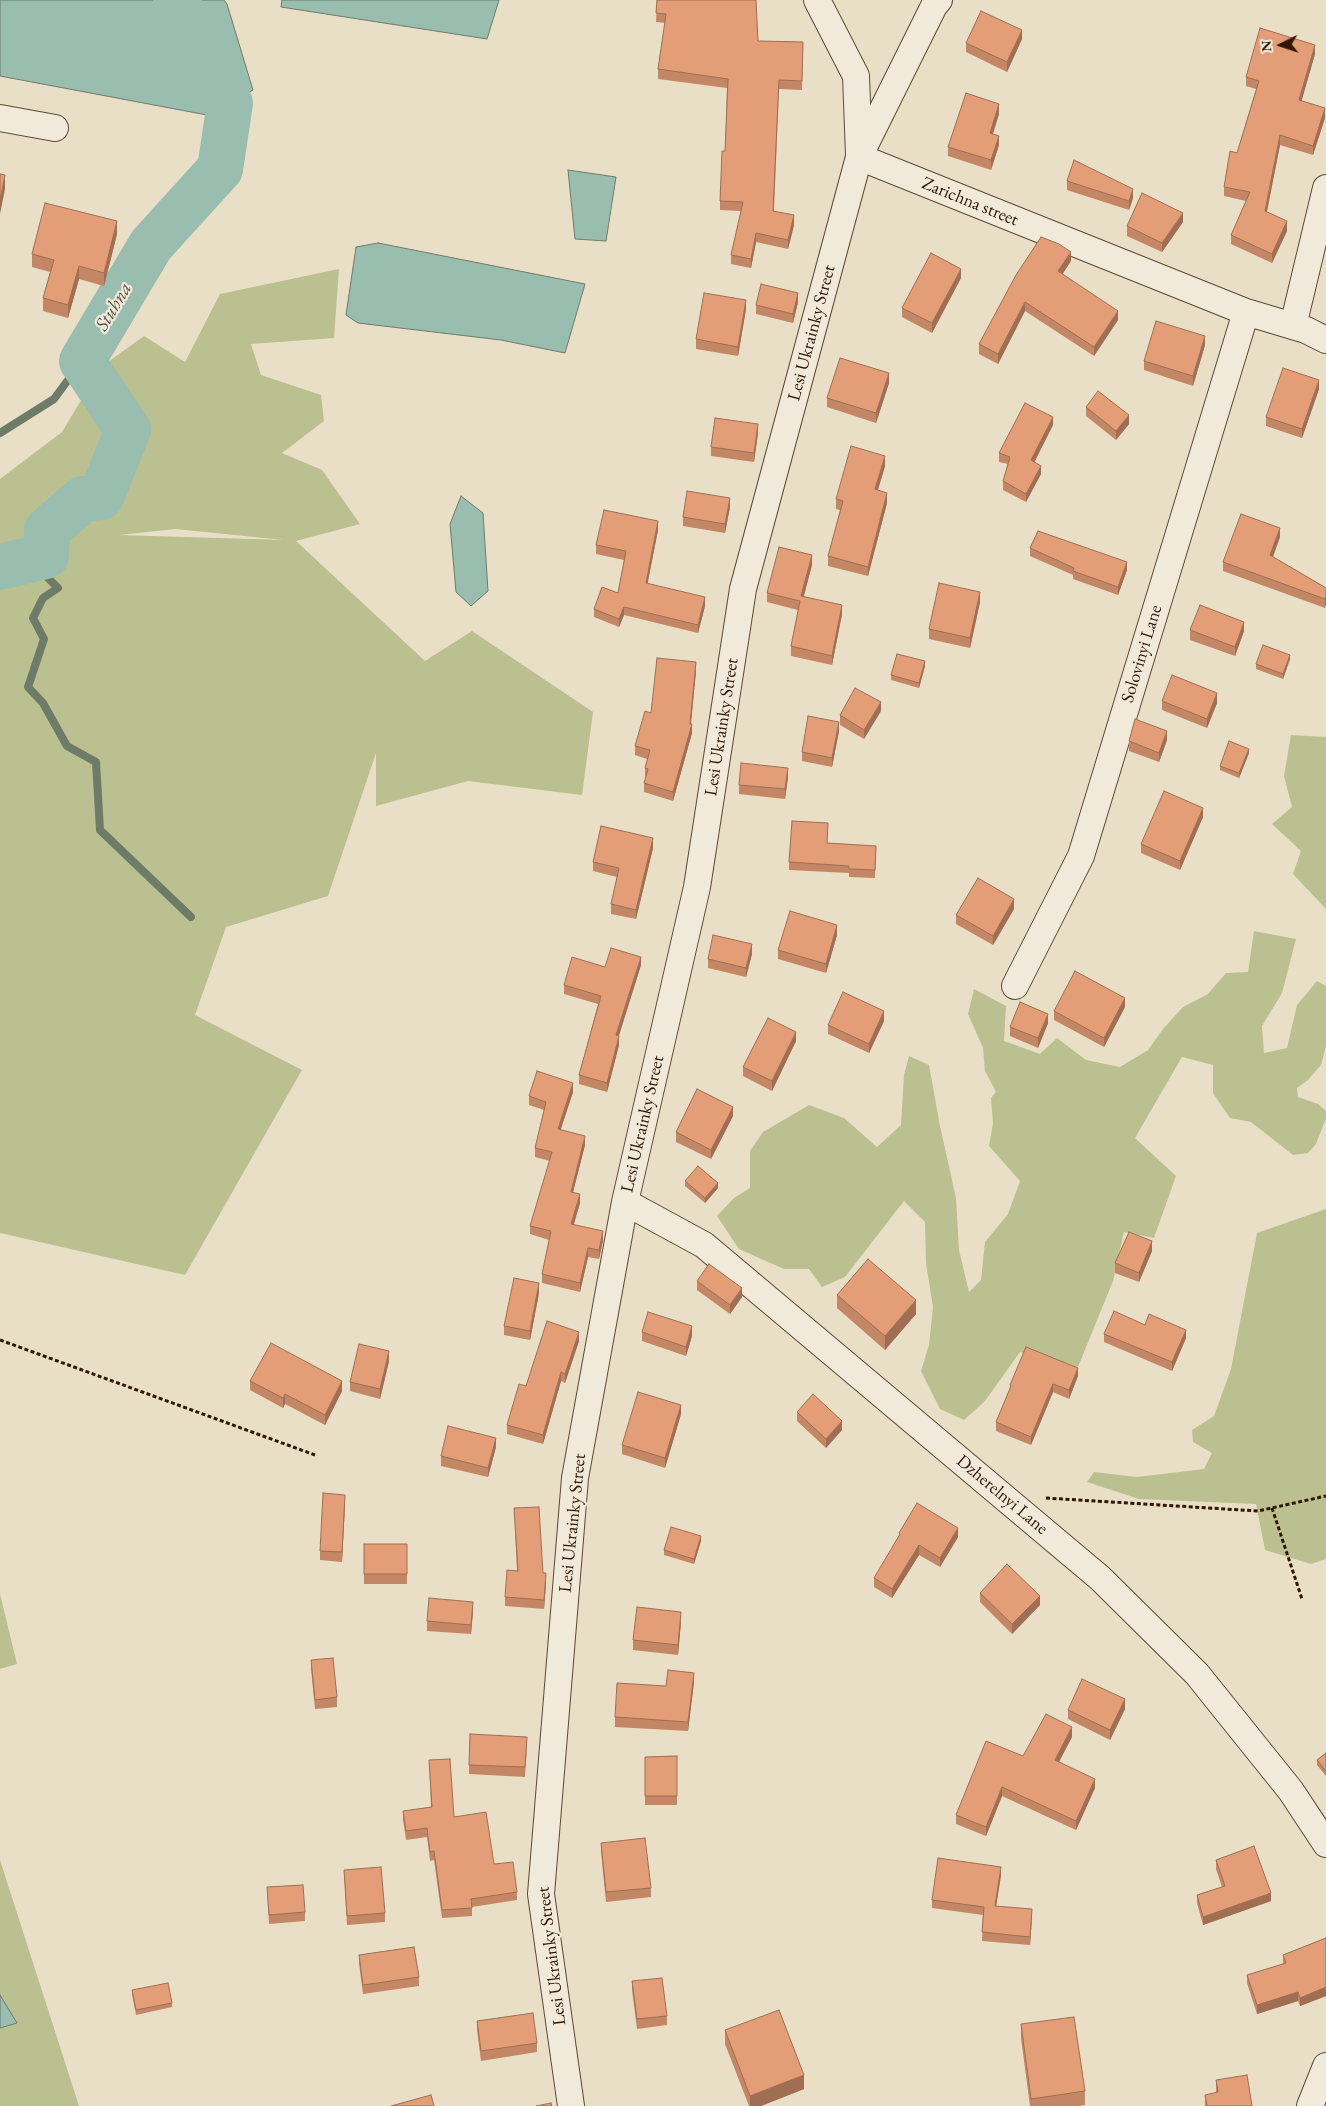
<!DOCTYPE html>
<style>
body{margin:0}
#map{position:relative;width:1326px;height:2106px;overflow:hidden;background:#e9dfc6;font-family:"EB Garamond",serif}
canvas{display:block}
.north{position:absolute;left:1256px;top:20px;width:50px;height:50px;-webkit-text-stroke:4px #f1eada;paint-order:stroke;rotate:266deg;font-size:14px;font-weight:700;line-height:20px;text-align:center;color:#2f1702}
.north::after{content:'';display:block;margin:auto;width:18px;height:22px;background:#2f1702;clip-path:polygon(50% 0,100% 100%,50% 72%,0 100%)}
</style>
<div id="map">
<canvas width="1326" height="2106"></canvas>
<div class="north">N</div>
</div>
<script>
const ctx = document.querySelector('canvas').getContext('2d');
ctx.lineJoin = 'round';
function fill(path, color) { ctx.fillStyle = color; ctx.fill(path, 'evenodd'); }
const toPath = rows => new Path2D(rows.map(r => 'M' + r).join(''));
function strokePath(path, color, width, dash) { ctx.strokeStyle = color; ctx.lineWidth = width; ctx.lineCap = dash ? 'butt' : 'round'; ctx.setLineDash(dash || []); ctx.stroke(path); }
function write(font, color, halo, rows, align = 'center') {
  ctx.font = font + ' "EB Garamond",serif'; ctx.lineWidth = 4.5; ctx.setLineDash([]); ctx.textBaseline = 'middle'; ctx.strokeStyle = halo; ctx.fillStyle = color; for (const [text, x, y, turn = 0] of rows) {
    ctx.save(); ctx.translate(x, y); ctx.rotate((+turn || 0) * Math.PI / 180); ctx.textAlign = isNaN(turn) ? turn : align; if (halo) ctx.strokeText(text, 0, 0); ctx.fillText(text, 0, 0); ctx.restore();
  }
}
fill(toPath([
 [339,269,334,338,251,344,261,375,321,395,324,421,282,453,322,470,360,524,296,541,425,661,472,631,593,712,582,795,468,781,376,806,376,753,328,896,226,927,195,1015,302,1070,185,1275,0,1233,0,479,62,432,101,367,144,336,185,362,220,294],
 [175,529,284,540,119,535],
 [1291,735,1326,737,1326,909,1293,874,1301,851,1272,824,1292,807,1284,776],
 [1254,931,1296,939,1282,993,1262,1026,1264,1053,1287,1048,1297,1005,1317,981,1326,986,1326,1046,1321,1065,1308,1080,1297,1088,1298,1097,1318,1104,1326,1111,1326,1118,1316,1144,1308,1153,1293,1155,1251,1122,1230,1118,1213,1093,1213,1065,1182,1057,1135,1138,1176,1176,1154,1238,1124,1232,1113,1281,1078,1367,1020,1352,985,1401,964,1420,940,1409,921,1371,929,1345,933,1307,926,1263,925,1222,904,1201,845,1277,822,1287,809,1269,784,1269,739,1249,717,1216,734,1198,750,1188,750,1151,763,1132,809,1105,844,1118,877,1147,901,1125,904,1075,909,1056,929,1065,940,1126,956,1198,959,1250,969,1292,981,1280,985,1242,1008,1214,1020,1181,989,1146,993,1124,991,1098,996,1092,985,1071,983,1048,968,1014,974,989,1006,1006,1004,1041,1040,1054,1057,1038,1086,1060,1120,1067,1148,1050,1163,1029,1183,1007,1208,994,1226,973,1248,972],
 [1326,1209,1326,1559,1311,1564,1265,1550,1256,1504,1139,1499,1087,1482,1094,1472,1137,1477,1204,1469,1212,1453,1193,1442,1192,1430,1214,1416,1231,1369,1257,1233],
 [0,1594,17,1664,0,1669],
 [0,1860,79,2106,0,2106]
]), '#bbc091');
const water = toPath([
 [0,0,224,0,227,4,253,90,207,115,0,76,0,0],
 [282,0,499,0,487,39,281,7,282,0],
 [568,170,616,177,606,241,575,239,568,170],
 [378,243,585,284,565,353,501,340,358,323,346,315,356,247,378,243],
 [461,496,483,513,488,591,471,606,456,592,450,524,461,496],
 [0,1995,17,2023,0,2028,0,1995]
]);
fill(water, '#99bdae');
strokePath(water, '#6f7b69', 1);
strokePath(toPath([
 [0,433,54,399,82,361],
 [46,556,58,562,47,577,58,588,43,598,33,618,44,639,28,687,43,703,67,746,96,762,100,830,191,917]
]), '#6f7b69', 8);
strokePath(toPath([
 [0,567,46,556,47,530,83,499,101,497,128,430,82,361,151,245,220,169,230,103,176,0]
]), '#99bdae', 46);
const minor = toPath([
 [817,0,856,76,859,155],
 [0,118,55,128],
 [859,157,1246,312,1306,330,1326,340],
 [1293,326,1326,188],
 [1015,986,1081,856,1246,312],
 [625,1202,704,1245,1100,1578,1197,1674,1291,1791,1326,1844],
 [571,2106,541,1894,575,1478,625,1202,697,887,743,589,859,157,934,6,939,0],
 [1310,2106,1326,2066]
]);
strokePath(minor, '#5e4933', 28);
strokePath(toPath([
 [0,1340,315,1455],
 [1046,1498,1258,1511,1326,1496],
 [1272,1508,1302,1599]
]), '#2f1702', 3, [4, 2.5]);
strokePath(minor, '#f1eada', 26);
fill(toPath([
 [657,0,758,41,803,42,802,90,779,89,774,211,794,225,788,249,756,242,751,268,731,264,731,255,741,211,720,210,720,201,725,151,727,88,658,79,658,69,665,23,656,22],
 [1022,39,1007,72,966,52,966,43],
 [1315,54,1301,101,1325,118,1313,155,1280,145,1267,212,1287,231,1272,263,1231,244,1231,235,1246,201,1224,196,1224,187,1237,153,1256,89,1246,86,1246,77],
 [999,114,993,134,999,145,991,170,948,156,948,147],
 [1067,181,1133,198,1129,210,1067,190],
 [1183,222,1162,252,1127,236,1127,226],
 [117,234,104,286,79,279,68,318,43,311,43,298,50,272,32,267,32,254],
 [1071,261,1062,274,1118,320,1094,356,1025,311,998,364,979,354,979,344],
 [961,278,932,333,902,317,902,308],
 [798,302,793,323,756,314,756,305],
 [746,309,738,356,696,349,696,339],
 [1205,345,1193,386,1144,370,1144,361],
 [889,383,876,423,827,407,827,398],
 [1319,389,1302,438,1266,426,1266,417],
 [1086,407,1129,424,1116,440,1086,416],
 [1053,425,1034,462,1041,474,1026,502,1003,490,1003,481,1008,464,999,462,999,453],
 [758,433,754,462,711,456,711,447],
 [885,466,878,490,887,503,868,576,828,566,828,556,840,510,836,509,836,499],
 [730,507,725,533,683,526,683,517],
 [658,530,647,584,705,606,698,633,624,615,619,627,594,617,594,609,618,593,624,560,596,554,596,545],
 [1280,537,1273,557,1326,588,1325,608,1223,571,1223,562],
 [1030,548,1127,570,1118,595,1073,579,1073,575,1030,556],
 [812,565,804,596,842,614,832,665,791,656,791,646,798,610,767,602,767,593],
 [980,602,970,648,929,639,929,629],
 [1190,630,1244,631,1235,656,1190,640],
 [1290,659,1283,679,1256,669,1256,664],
 [925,666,919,688,891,680,891,675],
 [696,671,691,724,692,733,673,801,644,792,644,783,646,778,645,777,645,768,647,759,635,755,635,746,651,713],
 [1162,701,1217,703,1207,728,1162,710],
 [881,711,864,739,840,725,840,715],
 [839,731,832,767,802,761,802,752],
 [1167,740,1159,762,1129,751,1129,741],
 [1249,753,1239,778,1220,770,1220,766],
 [788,777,785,799,739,794,739,785],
 [1203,817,1180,870,1141,853,1141,844],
 [828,831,827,843,876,846,875,878,849,877,849,873,789,870,789,862],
 [653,848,636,919,611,914,611,904,617,877,593,871,593,862],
 [1014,909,993,945,956,924,956,915],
 [837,935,826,973,778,959,778,950],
 [752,954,746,977,708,968,708,959],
 [641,965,619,1036,619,1045,607,1092,579,1084,579,1075,598,1004,564,994,564,985,605,967],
 [1125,1007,1104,1047,1054,1020,1054,1011],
 [884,1021,869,1053,828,1034,828,1025],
 [1048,1023,1038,1048,1010,1036,1010,1027],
 [796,1041,772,1091,743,1076,743,1067],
 [573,1092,560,1130,585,1145,573,1192,580,1203,574,1224,603,1240,599,1259,588,1257,580,1292,542,1283,542,1274,549,1240,530,1234,530,1226,550,1161,535,1157,535,1148,544,1110,529,1105,529,1096],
 [733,1116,711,1159,676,1142,676,1132],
 [685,1181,718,1188,705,1203,685,1186],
 [1152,1251,1139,1282,1115,1273,1115,1263],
 [697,1281,742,1297,730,1314,697,1290],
 [539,1293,530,1340,504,1335,504,1326],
 [837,1295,916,1314,885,1350,837,1308],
 [642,1332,692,1336,686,1356,642,1341],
 [1104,1334,1186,1338,1172,1371,1104,1342],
 [579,1341,565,1383,561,1381,543,1444,507,1434,507,1425,526,1386],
 [389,1361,380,1399,350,1391,350,1382],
 [1078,1376,1069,1399,1053,1392,1031,1445,996,1431,996,1422,1010,1389,1010,1385],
 [250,1381,342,1391,325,1425,285,1404,283,1408,250,1390],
 [797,1412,842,1430,826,1448,797,1421],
 [681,1414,665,1468,622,1454,622,1445],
 [496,1447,488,1477,441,1466,441,1456],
 [345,1504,342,1562,320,1560,320,1551],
 [514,1508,546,1583,544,1609,505,1606,505,1597,517,1571],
 [899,1533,958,1537,940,1567,919,1555,892,1598,874,1587,874,1578,899,1537],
 [701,1541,694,1564,664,1555,664,1550],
 [364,1544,407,1544,407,1584,364,1584],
 [980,1593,1040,1605,1012,1634,980,1602],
 [473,1611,471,1634,427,1631,427,1621],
 [681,1622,678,1655,633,1650,633,1640],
 [311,1660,337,1697,337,1707,315,1709,311,1669],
 [694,1682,688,1731,615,1727,615,1717,666,1686],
 [1125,1709,1110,1740,1068,1719,1068,1710],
 [1072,1737,1059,1762,1095,1788,1076,1830,1002,1796,986,1836,956,1824,956,1815,1023,1756],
 [527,1746,525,1777,469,1774,469,1765],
 [1326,1753,1326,1776,1317,1765,1317,1760],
 [677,1756,677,1805,645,1805,645,1757],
 [429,1760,454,1817,517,1892,517,1900,472,1907,472,1916,442,1918,434,1860,430,1861,427,1837,406,1840,403,1820,403,1811,431,1807],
 [601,1843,651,1888,651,1897,606,1902,601,1852],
 [1216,1860,1271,1901,1203,1925,1197,1903,1197,1895,1222,1887,1216,1869],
 [344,1870,385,1913,385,1922,347,1925],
 [1001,1875,996,1906,1032,1917,1030,1945,982,1941,983,1915,932,1908,932,1900],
 [267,1887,305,1912,305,1921,269,1924],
 [1326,1938,1326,1996,1300,2006,1298,2001,1257,2014,1247,1983,1247,1975,1283,1964,1283,1955],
 [359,1955,419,1977,419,1986,363,1994,359,1964],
 [632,1981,667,2016,667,2025,637,2029,632,1990],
 [132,1990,172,2003,172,2007,136,2015,132,1994],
 [477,2021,537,2043,537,2052,481,2061,477,2030],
 [1021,2024,1085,2091,1085,2105,1079,2106,1030,2106,1021,2038],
 [725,2030,804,2089,761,2106,749,2106,725,2044],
 [1216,2080,1252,2106,1205,2106,1205,2095,1216,2093]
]), '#c38766');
fill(toPath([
 [1022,30,1022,39,1007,72,1007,62],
 [1315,45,1315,54,1299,110,1299,100],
 [999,104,999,114,990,142,990,133],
 [1325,108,1325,118,1313,155,1313,146],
 [1280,135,1280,145,1265,220,1265,211],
 [999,136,999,145,991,170,991,160],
 [5,175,5,189,0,214,0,200],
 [1133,189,1133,198,1129,210,1129,201],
 [1183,213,1183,222,1162,252,1162,243],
 [794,215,794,225,788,249,788,240],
 [117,221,117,234,104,286,104,273],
 [1287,221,1287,231,1272,263,1272,254],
 [756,233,756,242,751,268,751,259],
 [1071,252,1071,261,1058,281,1058,271],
 [79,266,79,279,68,318,68,305],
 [961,269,961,278,932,333,932,323],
 [798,293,798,302,793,323,793,314],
 [746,300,746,309,738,356,738,347],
 [1025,302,1025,311,998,364,998,354],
 [1118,311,1118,320,1094,356,1094,347],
 [1205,336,1205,345,1193,386,1193,376],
 [889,373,889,383,876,423,876,413],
 [1319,380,1319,389,1302,438,1302,429],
 [1129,415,1129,424,1116,440,1116,431],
 [1053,417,1053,425,1031,469,1031,460],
 [758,424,758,433,754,462,754,453],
 [885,456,885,466,875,499,875,489],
 [1041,466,1041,474,1026,502,1026,494],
 [887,493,887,503,868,576,868,567],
 [730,498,730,507,725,533,725,524],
 [658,521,658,530,646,592,646,583],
 [1280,528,1280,537,1270,564,1270,555],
 [812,555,812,565,801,605,801,596],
 [1127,562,1127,570,1118,595,1118,587],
 [980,592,980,602,970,648,970,638],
 [1326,596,1326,605,1325,608,1325,599],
 [705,597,705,606,698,633,698,625],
 [842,605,842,614,832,665,832,656],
 [624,607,624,615,619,627,619,619],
 [1244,622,1244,631,1235,656,1235,647],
 [1290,655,1290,659,1283,679,1283,674],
 [925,661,925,666,919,688,919,683],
 [696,662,696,671,690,732,692,724,692,733,673,801,673,792,690,724],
 [1217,693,1217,703,1207,728,1207,719],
 [881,702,881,711,864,739,864,730],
 [839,722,839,731,832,767,832,758],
 [1167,731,1167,740,1159,762,1159,753],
 [1249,749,1249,753,1239,778,1239,773],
 [788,768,788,777,785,799,785,789],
 [1203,808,1203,817,1180,870,1180,861],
 [653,838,653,848,636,919,636,910],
 [1014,899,1014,909,993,945,993,936],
 [837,925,837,935,826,973,826,964],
 [752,944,752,954,746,977,746,968],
 [641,957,641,965,616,1044,616,1035],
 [1125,998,1125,1007,1104,1047,1104,1038],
 [884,1011,884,1021,869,1053,869,1044],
 [1048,1014,1048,1023,1038,1048,1038,1038],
 [796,1032,796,1041,772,1091,772,1081],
 [619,1036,619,1045,607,1092,607,1083],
 [573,1083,573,1092,558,1138,558,1129],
 [733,1107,733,1116,711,1159,711,1150],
 [585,1136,585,1145,571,1200,571,1192],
 [718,1183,718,1188,705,1203,705,1198],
 [580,1194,580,1203,571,1233,571,1224],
 [603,1231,603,1240,599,1259,599,1250],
 [1152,1241,1152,1251,1139,1282,1139,1273],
 [588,1248,588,1257,580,1292,580,1283],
 [539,1283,539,1293,530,1340,530,1331],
 [742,1288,742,1297,730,1314,730,1305],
 [916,1300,916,1314,885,1350,885,1336],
 [692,1326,692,1336,686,1356,686,1347],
 [1186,1330,1186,1338,1172,1371,1172,1362],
 [579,1332,579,1341,565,1383,565,1374],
 [389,1351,389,1361,380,1399,380,1389],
 [1078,1368,1078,1376,1069,1399,1069,1390],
 [561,1372,561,1381,543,1444,543,1435],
 [342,1381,342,1391,325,1425,325,1415],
 [1053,1384,1053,1392,1031,1445,1031,1437],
 [285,1394,285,1404,283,1408,283,1398],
 [681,1405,681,1414,665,1468,665,1458],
 [842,1421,842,1430,826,1448,826,1439],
 [496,1438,496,1447,488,1477,488,1468],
 [345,1495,345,1504,342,1562,342,1552],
 [958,1528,958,1537,940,1567,940,1558],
 [701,1536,701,1541,694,1564,694,1559],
 [919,1545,919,1555,892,1598,892,1589],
 [546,1573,546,1583,544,1609,544,1600],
 [1040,1596,1040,1605,1012,1634,1012,1624],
 [473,1602,473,1611,471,1634,471,1625],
 [681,1612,681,1622,678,1655,678,1645],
 [694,1673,694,1682,688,1731,688,1722],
 [1125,1699,1125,1709,1110,1740,1110,1730],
 [1072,1727,1072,1737,1055,1769,1055,1760],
 [1095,1779,1095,1788,1076,1830,1076,1821],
 [1002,1787,1002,1796,986,1836,986,1827],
 [1001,1867,1001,1875,995,1914,995,1906],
 [1271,1893,1271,1901,1203,1925,1203,1917],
 [1032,1909,1032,1917,1030,1945,1030,1937],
 [1326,1987,1326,1996,1300,2006,1300,1998],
 [1298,1992,1298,2001,1257,2014,1257,2005],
 [804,2075,804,2089,761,2106,750,2106,750,2096]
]), '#9f6e53');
const building = toPath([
 [657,0,756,0,758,41,803,42,802,81,779,80,773,211,794,215,788,240,756,233,751,259,731,255,743,202,720,201,722,151,725,151,728,79,658,69,666,14,656,13,657,0],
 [981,11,1022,30,1007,62,966,43,981,11],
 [1260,28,1315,45,1299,100,1325,108,1313,146,1280,135,1265,211,1287,221,1272,254,1231,235,1250,192,1224,187,1230,151,1237,153,1259,81,1246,77,1260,28],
 [966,93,999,104,990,133,999,136,991,160,948,147,966,93],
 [1074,160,1133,189,1129,201,1067,181,1074,160],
 [0,174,5,175,0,200,0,174],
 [1142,193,1183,213,1162,243,1127,226,1142,193],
 [45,203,117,221,104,273,79,266,68,305,43,298,54,260,32,254,45,203],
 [1041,237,1059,244,1071,252,1058,271,1118,311,1094,347,1025,302,998,354,979,344,1016,275,1041,237],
 [931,253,961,269,932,323,902,308,931,253],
 [761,284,798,293,793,314,756,305,761,284],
 [704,293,746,300,738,347,696,339,704,293],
 [1156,321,1205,336,1193,376,1144,361,1156,321],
 [840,358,889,373,876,413,827,398,840,358],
 [1283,368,1319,380,1302,429,1266,417,1283,368],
 [1098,391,1129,415,1116,431,1086,407,1098,391],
 [1025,403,1053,417,1031,460,1041,466,1026,494,1003,481,1010,457,999,453,1025,403],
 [715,418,758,424,754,453,711,447,715,418],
 [851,446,885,456,875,489,887,493,868,567,828,556,843,501,836,499,851,446],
 [687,491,730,498,725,524,683,517,687,491],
 [604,510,658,521,646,583,705,597,698,625,624,607,619,619,594,609,602,587,618,593,626,551,596,545,604,510],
 [1241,514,1280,528,1270,555,1326,588,1326,596,1325,599,1223,562,1241,514],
 [1038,531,1127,562,1118,587,1073,571,1074,568,1030,548,1038,531],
 [779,547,812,555,801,596,842,605,832,656,791,646,800,601,767,593,779,547],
 [939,583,980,592,970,638,929,629,939,583],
 [1200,605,1244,622,1235,647,1190,630,1200,605],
 [1263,645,1290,655,1283,674,1256,664,1263,645],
 [897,654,925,661,919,683,891,675,897,654],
 [657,658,696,662,690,724,692,724,673,792,644,783,648,769,645,768,650,750,635,746,645,711,651,713,657,658],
 [1172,675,1217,693,1207,719,1162,701,1172,675],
 [855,688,881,702,864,730,840,715,855,688],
 [808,716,839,722,832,758,802,752,808,716],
 [1135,719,1167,731,1159,753,1129,741,1135,719],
 [1229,741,1249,749,1239,773,1220,766,1229,741],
 [741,763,788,768,785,789,739,785,741,763],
 [1164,791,1203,808,1180,861,1141,844,1164,791],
 [792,821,828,823,827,843,876,846,875,870,849,869,849,866,789,862,792,821],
 [601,826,653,838,636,910,611,904,619,868,593,862,601,826],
 [978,878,1014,899,993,936,956,915,978,878],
 [790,911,837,925,826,964,778,950,790,911],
 [713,935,752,944,746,968,708,959,713,935],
 [611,948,641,957,616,1035,619,1036,607,1083,579,1075,601,996,564,985,572,957,605,967,611,948],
 [1075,971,1125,998,1104,1038,1054,1011,1075,971],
 [843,992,884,1011,869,1044,828,1025,843,992],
 [1020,1002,1048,1014,1038,1038,1010,1027,1020,1002],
 [768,1018,796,1032,772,1081,743,1067,768,1018],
 [537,1071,573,1083,558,1129,585,1136,571,1192,580,1194,571,1224,603,1231,599,1250,588,1248,580,1283,542,1274,551,1231,530,1226,552,1152,535,1148,546,1102,529,1096,537,1071],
 [697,1089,733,1107,711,1150,676,1132,697,1089],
 [698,1166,718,1183,705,1198,685,1181,698,1166],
 [1129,1232,1152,1241,1139,1273,1115,1263,1129,1232],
 [868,1259,916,1300,885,1336,837,1295,868,1259],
 [709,1264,742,1288,730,1305,697,1281,709,1264],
 [514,1278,539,1283,530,1331,504,1326,514,1278],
 [1114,1311,1145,1325,1149,1314,1186,1330,1172,1362,1104,1334,1114,1311],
 [648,1312,692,1326,686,1347,642,1332,648,1312],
 [547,1321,579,1332,565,1374,561,1372,543,1435,507,1425,519,1384,526,1386,547,1321],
 [271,1343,342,1381,325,1415,285,1394,283,1398,250,1381,271,1343],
 [359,1344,389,1351,380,1389,350,1382,359,1344],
 [1026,1347,1078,1368,1069,1390,1053,1384,1031,1437,996,1422,1011,1386,1010,1385,1026,1347],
 [638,1392,681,1405,665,1458,622,1445,638,1392],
 [813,1394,842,1421,826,1439,797,1412,813,1394],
 [448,1426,496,1438,488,1468,441,1456,448,1426],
 [323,1493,345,1495,342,1552,320,1551,323,1493],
 [917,1503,958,1528,940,1558,919,1545,892,1589,874,1578,900,1534,899,1533,917,1503],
 [539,1507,543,1573,546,1573,544,1600,505,1597,507,1570,518,1571,514,1508,539,1507],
 [671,1527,701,1536,694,1559,664,1550,671,1527],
 [364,1544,407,1544,407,1574,364,1574,364,1544],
 [1007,1564,1040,1596,1012,1624,980,1593,1007,1564],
 [429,1598,473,1602,471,1625,427,1621,429,1598],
 [637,1607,681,1612,678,1645,633,1640,637,1607],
 [333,1658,337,1697,315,1700,311,1660,333,1658],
 [668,1670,694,1673,688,1722,615,1717,617,1683,666,1686,668,1670],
 [1082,1679,1125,1699,1110,1730,1068,1710,1082,1679],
 [1046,1714,1072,1727,1055,1760,1095,1779,1076,1821,1002,1787,986,1827,956,1815,986,1741,1023,1756,1046,1714],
 [470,1734,527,1737,525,1767,469,1765,470,1734],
 [1326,1753,1326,1771,1317,1760,1326,1753],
 [677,1756,677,1796,645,1796,645,1757,677,1756],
 [450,1759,454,1817,486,1812,494,1864,513,1862,517,1892,471,1899,472,1908,442,1910,434,1851,430,1852,427,1828,406,1831,403,1811,432,1807,429,1760,450,1759],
 [645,1838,651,1888,606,1892,601,1843,645,1838],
 [1254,1846,1271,1893,1203,1917,1197,1895,1225,1886,1216,1860,1254,1846],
 [938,1858,1001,1867,995,1906,1032,1909,1030,1937,982,1932,984,1907,932,1900,938,1858],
 [381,1867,385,1913,347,1916,344,1870,381,1867],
 [303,1885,305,1912,269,1915,267,1887,303,1885],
 [1326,1938,1326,1987,1300,1998,1298,1992,1257,2005,1247,1975,1286,1963,1283,1955,1326,1938],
 [414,1947,419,1977,363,1985,359,1955,414,1947],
 [662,1978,667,2016,637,2019,632,1981,662,1978],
 [168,1983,172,2003,136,2010,132,1990,168,1983],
 [779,2010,804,2075,750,2096,725,2030,779,2010],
 [533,2013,537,2043,481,2051,477,2021,533,2013],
 [1074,2017,1085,2091,1031,2099,1021,2024,1074,2017],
 [1247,2075,1252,2106,1207,2106,1205,2095,1218,2092,1216,2080,1247,2075],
 [431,2095,434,2106,391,2106,431,2095],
 [551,2103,552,2106,536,2106,551,2103]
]);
fill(building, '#e39d77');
strokePath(building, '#9f6e53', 1);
write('18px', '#2f1702', '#f1eada', [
 ["Zarichna street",970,202,22],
 ["Lesi Ukrainky Street",812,333,-75],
 ["Solovinyi Lane",1142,654,-73],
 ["Lesi Ukrainky Street",722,727,-81],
 ["Lesi Ukrainky Street",643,1124,-77],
 ["Dzherelnyi Lane",1002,1495,40],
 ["Lesi Ukrainky Street",573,1523,-84],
 ["Lesi Ukrainky Street",552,1956,-97]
]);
write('italic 19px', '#54513e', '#f1eada', [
 ["Stuhna",114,307,-59]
]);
</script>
